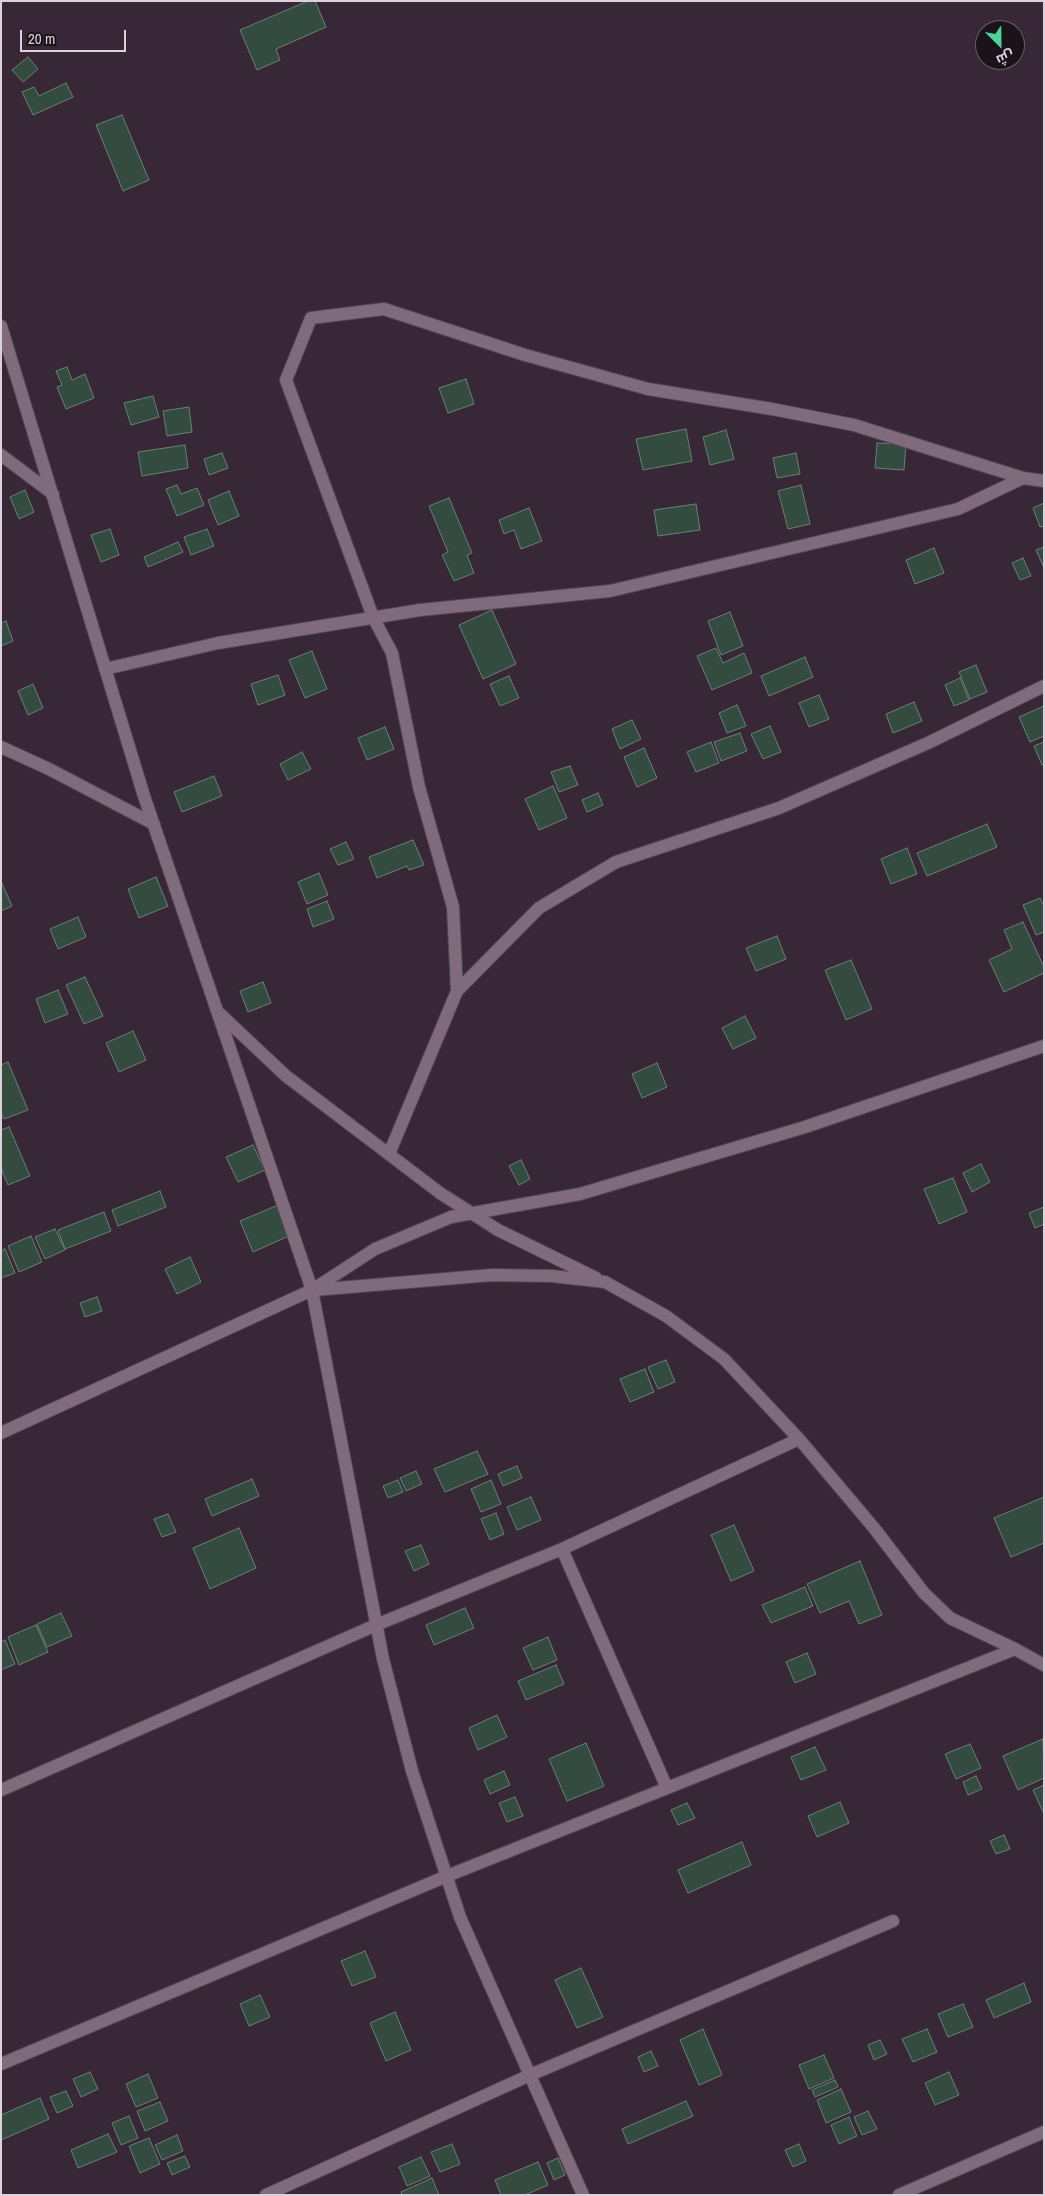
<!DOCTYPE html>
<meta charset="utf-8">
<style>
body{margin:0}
#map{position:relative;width:1045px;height:2196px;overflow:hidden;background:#382736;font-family:"Archivo Narrow",Cairo,sans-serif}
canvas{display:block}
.frame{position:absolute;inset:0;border:2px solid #ddd1db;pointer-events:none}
.north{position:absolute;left:975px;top:20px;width:50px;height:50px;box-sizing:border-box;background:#1b131a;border:1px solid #695f67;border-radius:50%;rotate:157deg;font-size:14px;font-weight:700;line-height:20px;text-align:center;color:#ddd1db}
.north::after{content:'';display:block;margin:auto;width:18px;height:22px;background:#4dd39a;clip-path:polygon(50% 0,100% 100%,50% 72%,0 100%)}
.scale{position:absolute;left:20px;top:30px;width:106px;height:22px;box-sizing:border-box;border:2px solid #ddd1db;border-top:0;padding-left:6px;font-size:15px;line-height:18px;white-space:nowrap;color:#ddd1db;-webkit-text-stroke:4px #1b131a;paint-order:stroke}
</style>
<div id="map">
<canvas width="1045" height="2196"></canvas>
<div class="frame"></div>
<div class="north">ش</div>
<div class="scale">20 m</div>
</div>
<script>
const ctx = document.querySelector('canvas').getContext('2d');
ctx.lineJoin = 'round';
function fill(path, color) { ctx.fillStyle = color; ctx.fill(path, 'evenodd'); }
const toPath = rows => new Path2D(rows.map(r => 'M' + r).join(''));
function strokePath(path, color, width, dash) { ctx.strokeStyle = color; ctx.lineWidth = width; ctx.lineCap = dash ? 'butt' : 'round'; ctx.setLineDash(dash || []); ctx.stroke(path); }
const building = toPath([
 [308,1,315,1,326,27,276,49,280,60,257,70,240,30,308,1],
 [28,57,38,69,23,82,12,70,28,57],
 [66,83,73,97,33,115,22,92,34,87,39,96,66,83],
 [122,115,149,180,123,191,96,125,122,115],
 [67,367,72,380,85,374,94,398,66,409,57,387,62,385,56,371,67,367],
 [466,379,474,404,448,413,439,388,466,379],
 [153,396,159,417,131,425,124,403,153,396],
 [189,407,192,432,167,436,163,411,189,407],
 [686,429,692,461,643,470,636,439,686,429],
 [726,430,734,459,710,465,703,437,726,430],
 [877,443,906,444,904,470,875,468,877,443],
 [185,445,188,468,142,476,138,452,185,445],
 [222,453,228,468,209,475,204,459,222,453],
 [796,453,800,474,777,478,773,458,796,453],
 [177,485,181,494,197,488,204,505,177,516,166,489,177,485],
 [801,485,810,524,788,529,778,491,801,485],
 [25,490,34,512,19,519,10,497,25,490],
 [229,491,239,516,218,525,208,500,229,491],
 [449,498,472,553,467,555,474,573,454,581,442,555,448,552,429,506,449,498],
 [1044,503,1044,526,1040,527,1033,508,1044,503],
 [696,504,700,530,658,536,654,510,696,504],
 [529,508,542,541,521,549,514,530,504,534,499,520,529,508],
 [110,529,119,555,101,562,91,535,110,529],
 [207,529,214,546,191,555,184,537,207,529],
 [178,542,183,552,148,567,144,557,178,542],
 [1044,547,1044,568,1036,550,1044,547],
 [934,548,944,573,915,584,906,560,934,548],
 [1023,558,1031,576,1020,580,1012,563,1023,558],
 [492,610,516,664,483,679,459,625,492,610],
 [730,612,743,646,721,655,708,621,730,612],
 [6,621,13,641,1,646,1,623,6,621],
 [716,648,723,663,744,653,752,673,712,690,697,656,716,648],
 [312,651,327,689,305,698,289,660,312,651],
 [805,657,813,677,769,696,761,676,805,657],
 [976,665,987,692,970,699,959,672,976,665],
 [278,675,285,695,258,705,251,684,278,675],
 [509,676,519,698,500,706,490,684,509,676],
 [960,678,969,700,954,706,945,685,960,678],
 [33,684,43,708,28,715,18,691,33,684],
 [819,695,829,719,809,727,799,703,819,695],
 [914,702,922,721,893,733,886,714,914,702],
 [737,705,746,726,727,733,719,713,737,705],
 [1044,706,1044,736,1030,742,1019,717,1044,706],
 [632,720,641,739,620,749,612,729,632,720],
 [770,726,781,752,763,759,751,734,770,726],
 [385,727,394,749,367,760,358,738,385,727],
 [740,733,747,751,721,761,714,742,740,733],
 [711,742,719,763,696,772,687,752,711,742],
 [1044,742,1044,765,1042,765,1034,746,1044,742],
 [644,748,657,778,637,787,624,757,644,748],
 [302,752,311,769,288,780,280,764,302,752],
 [570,766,578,785,559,792,551,772,570,766],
 [214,776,222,796,182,812,174,792,214,776],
 [553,786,567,818,539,830,525,799,553,786],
 [598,793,603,805,587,812,582,800,598,793],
 [987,824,997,847,927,876,917,853,987,824],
 [413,840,424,865,409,870,407,866,377,878,369,857,413,840],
 [346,842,354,859,338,865,330,849,346,842],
 [907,848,917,874,891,884,881,859,907,848],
 [319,873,328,895,307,904,298,882,319,873],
 [156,877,168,906,139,918,128,889,156,877],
 [1,881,12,906,1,911,1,881],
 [1040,898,1044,906,1044,932,1036,935,1023,905,1040,898],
 [327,901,334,919,313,927,307,909,327,901],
 [78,917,86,937,58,949,50,929,78,917],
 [1023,922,1044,967,1044,973,1004,992,989,960,1012,949,1004,930,1023,922],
 [777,936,786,959,756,971,746,948,777,936],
 [851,960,872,1009,846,1020,825,970,851,960],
 [85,977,103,1016,84,1024,66,985,85,977],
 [263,982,271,1003,248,1012,240,991,263,982],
 [58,990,68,1014,45,1023,36,999,58,990],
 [745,1016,756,1038,733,1049,722,1028,745,1016],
 [133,1031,146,1060,119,1072,106,1043,133,1031],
 [8,1062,28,1110,4,1119,1,1113,1,1065,8,1062],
 [657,1063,667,1087,642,1098,632,1074,657,1063],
 [9,1127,30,1176,8,1185,1,1168,1,1130,9,1127],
 [253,1145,265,1170,238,1182,226,1157,253,1145],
 [521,1160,530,1179,519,1185,509,1166,521,1160],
 [981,1164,990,1182,972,1192,963,1173,981,1164],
 [953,1178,967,1212,939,1224,924,1189,953,1178],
 [160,1191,166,1207,118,1226,112,1210,160,1191],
 [278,1205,291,1235,253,1252,240,1221,278,1205],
 [1044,1207,1044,1224,1035,1228,1029,1213,1044,1207],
 [104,1212,111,1231,65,1249,58,1230,104,1212],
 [55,1229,65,1250,45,1259,35,1237,55,1229],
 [31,1236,42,1262,19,1272,8,1246,31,1236],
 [5,1249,15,1273,1,1278,1,1251,5,1249],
 [190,1257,201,1282,177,1294,165,1269,190,1257],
 [97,1297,102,1311,85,1317,80,1303,97,1297],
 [666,1360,675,1382,658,1389,648,1367,666,1360],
 [645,1369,654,1392,630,1402,620,1379,645,1369],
 [477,1451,488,1474,445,1492,434,1469,477,1451],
 [517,1466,522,1478,503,1486,498,1474,517,1466],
 [416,1471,422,1484,406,1491,400,1478,416,1471],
 [252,1479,259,1496,212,1516,205,1499,252,1479],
 [398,1480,403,1492,388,1498,383,1486,398,1480],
 [491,1480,501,1504,481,1512,471,1489,491,1480],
 [531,1497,541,1520,517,1530,507,1507,531,1497],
 [1044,1497,1044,1543,1011,1557,994,1518,1044,1497],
 [496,1513,504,1534,490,1540,481,1519,496,1513],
 [168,1514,176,1532,162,1537,154,1519,168,1514],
 [734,1525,754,1571,731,1581,711,1535,734,1525],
 [239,1528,256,1568,210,1589,193,1548,239,1528],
 [421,1545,429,1564,414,1571,405,1551,421,1545],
 [860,1561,882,1615,859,1624,849,1601,820,1613,807,1584,860,1561],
 [805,1587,813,1606,771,1623,762,1605,805,1587],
 [465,1608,474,1628,434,1645,426,1625,465,1608],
 [61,1613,72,1636,47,1647,37,1624,61,1613],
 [36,1625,48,1652,19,1665,8,1637,36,1625],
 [548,1637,557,1660,533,1670,523,1648,548,1637],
 [5,1640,15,1664,1,1670,1,1642,5,1640],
 [807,1653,816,1674,795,1683,786,1662,807,1653],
 [556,1665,564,1684,526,1700,518,1681,556,1665],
 [497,1715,507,1737,478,1750,469,1728,497,1715],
 [1043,1739,1044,1778,1018,1790,1003,1756,1043,1739],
 [586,1743,604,1786,567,1801,549,1759,586,1743],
 [970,1744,981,1768,956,1779,945,1754,970,1744],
 [815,1747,826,1770,801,1780,791,1757,815,1747],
 [504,1771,510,1785,490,1794,484,1780,504,1771],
 [976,1776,982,1789,968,1795,963,1782,976,1776],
 [1044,1785,1044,1812,1043,1812,1033,1790,1044,1785],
 [515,1797,523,1816,507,1822,499,1803,515,1797],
 [840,1802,849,1823,817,1837,808,1816,840,1802],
 [687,1803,695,1818,678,1825,671,1810,687,1803],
 [1004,1835,1010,1849,996,1854,990,1841,1004,1835],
 [742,1842,751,1865,688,1893,678,1870,742,1842],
 [365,1951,376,1977,352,1986,341,1961,365,1951],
 [581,1968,603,2017,577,2028,555,1980,581,1968],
 [1024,1983,1031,2002,994,2018,986,2000,1024,1983],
 [260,1995,270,2017,249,2026,240,2004,260,1995],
 [963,2004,973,2027,948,2037,938,2014,963,2004],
 [395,2012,411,2050,386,2061,370,2023,395,2012],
 [703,2029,722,2075,699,2085,680,2040,703,2029],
 [927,2029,937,2052,913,2062,902,2039,927,2029],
 [880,2040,887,2054,874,2060,868,2045,880,2040],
 [651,2051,658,2066,644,2072,638,2057,651,2051],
 [824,2055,834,2078,809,2089,799,2065,824,2055],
 [90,2072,98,2089,81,2097,73,2079,90,2072],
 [949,2072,959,2095,935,2105,925,2083,949,2072],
 [148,2074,158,2098,136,2107,126,2084,148,2074],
 [835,2080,838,2087,815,2097,812,2090,835,2080],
 [841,2089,851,2112,826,2123,817,2100,841,2089],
 [66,2091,73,2106,57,2113,50,2097,66,2091],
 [40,2098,49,2119,1,2140,1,2115,40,2098],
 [686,2101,693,2116,628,2144,622,2129,686,2101],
 [160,2102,168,2121,145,2131,137,2111,160,2102],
 [868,2111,877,2129,862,2135,854,2117,868,2111],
 [129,2116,138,2138,121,2145,112,2123,129,2116],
 [849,2117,857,2136,839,2144,831,2125,849,2117],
 [108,2134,117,2152,78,2168,71,2150,108,2134],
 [177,2135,183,2151,162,2160,155,2145,177,2135],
 [149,2138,160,2164,140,2173,129,2146,149,2138],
 [452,2144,460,2164,440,2172,431,2152,452,2144],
 [799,2144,806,2161,793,2167,785,2150,799,2144],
 [185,2156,190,2167,172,2175,167,2163,185,2156],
 [421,2157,430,2176,407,2186,399,2167,421,2157],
 [558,2158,565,2175,554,2180,547,2163,558,2158],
 [538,2162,548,2185,525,2195,501,2195,495,2180,538,2162],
 [432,2178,439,2195,402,2195,401,2192,432,2178]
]);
fill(building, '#344c40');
strokePath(building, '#688174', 1);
const street = toPath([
 [1,326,144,796,312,1290,383,1659,412,1771,460,1917,583,2195],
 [1,455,53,494],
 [105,669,218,643,420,610,610,591,958,509,1023,478,1044,481],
 [1,747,49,769,154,824],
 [457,991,539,908,616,862,779,808,928,743,1044,686],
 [218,1012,286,1076,440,1193,498,1230,596,1278],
 [389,1154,457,991,453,907,419,787,392,653,373,617,286,380,311,318,384,309,525,355,648,389,772,409,854,425,1023,478],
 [314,1290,492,1275,552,1276,605,1282,666,1316,724,1359,799,1439,874,1528,924,1593,950,1618,1015,1649,1044,1665],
 [1,1433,312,1290,375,1249,451,1217,580,1194,805,1127,1044,1046],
 [562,1549,667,1788],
 [1,1790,376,1625,562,1549,799,1439],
 [1,2064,447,1876,1015,1649],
 [266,2195,530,2075,893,1921],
 [899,2195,1044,2132]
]);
strokePath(street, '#544552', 14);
strokePath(street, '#7f6b7c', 12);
</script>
